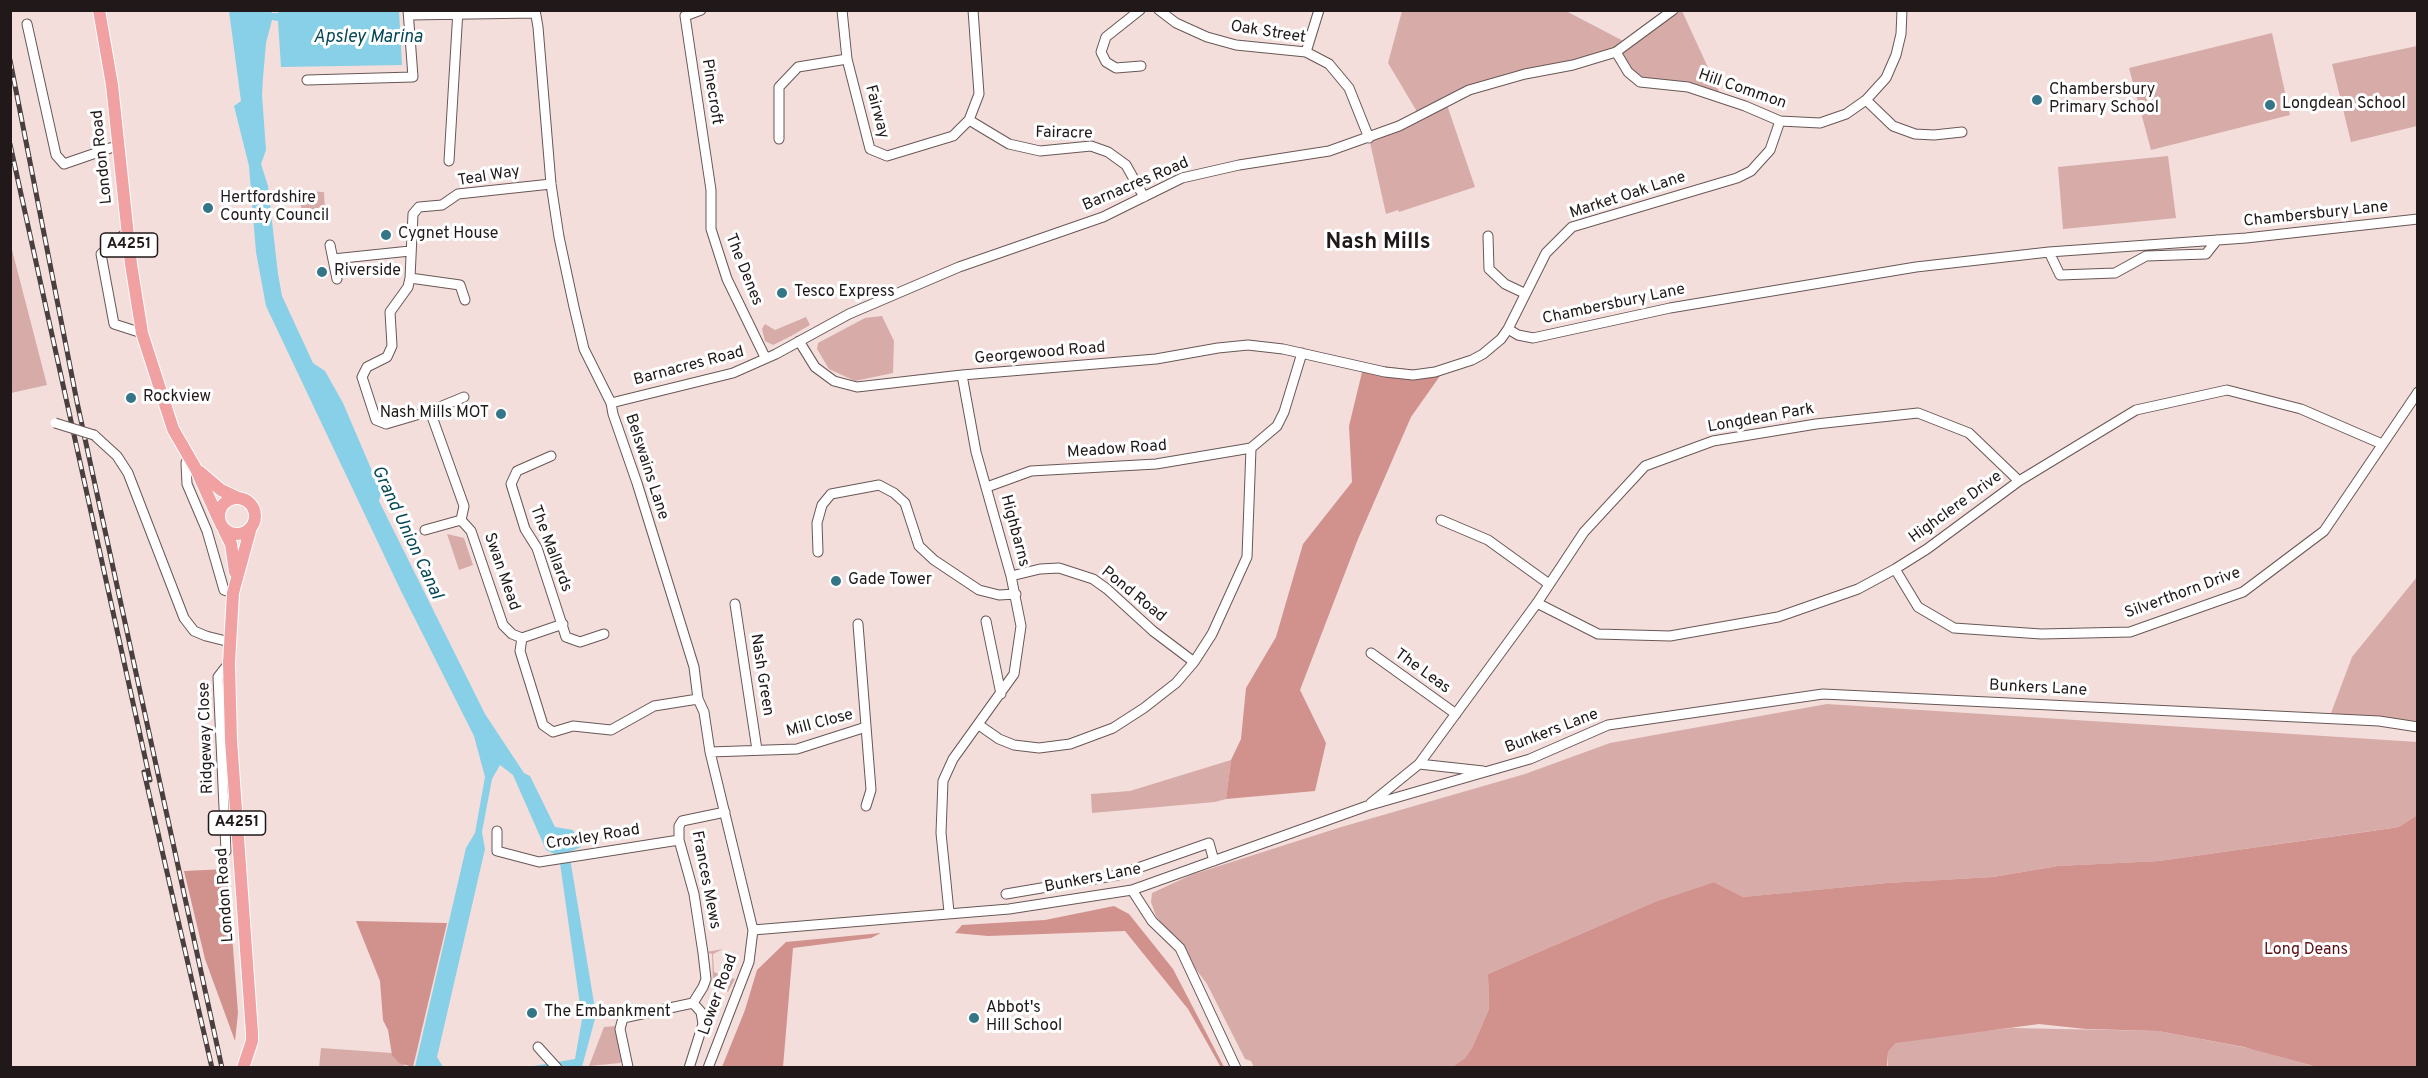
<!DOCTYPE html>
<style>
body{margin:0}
#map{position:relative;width:2428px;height:1078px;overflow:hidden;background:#f3dedc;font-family:Overpass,sans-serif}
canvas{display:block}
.frame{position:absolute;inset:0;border:12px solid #211919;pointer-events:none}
</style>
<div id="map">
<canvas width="2428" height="1078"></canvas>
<div class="frame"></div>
</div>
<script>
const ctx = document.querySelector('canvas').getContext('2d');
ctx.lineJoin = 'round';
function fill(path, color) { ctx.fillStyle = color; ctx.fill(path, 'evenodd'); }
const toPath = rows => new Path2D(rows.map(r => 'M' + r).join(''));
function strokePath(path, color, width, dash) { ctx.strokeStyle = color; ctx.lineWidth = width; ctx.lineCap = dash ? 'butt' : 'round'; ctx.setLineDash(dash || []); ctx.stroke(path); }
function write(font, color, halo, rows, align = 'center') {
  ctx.font = font + ' Overpass,sans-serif'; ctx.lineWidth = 6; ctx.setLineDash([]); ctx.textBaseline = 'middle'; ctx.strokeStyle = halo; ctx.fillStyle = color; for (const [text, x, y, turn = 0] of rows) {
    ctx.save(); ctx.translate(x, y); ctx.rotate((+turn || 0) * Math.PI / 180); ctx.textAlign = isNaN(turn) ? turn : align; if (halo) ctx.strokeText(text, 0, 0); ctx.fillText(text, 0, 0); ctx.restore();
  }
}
fill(toPath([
 [1402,11,1566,11,1629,44,1673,11,1682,11,1722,98,1640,82,1616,52,1525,74,1446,102,1475,187,1399,212,1398,210,1386,214,1369,138,1419,115,1388,63],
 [2272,33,2290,115,2151,150,2129,68],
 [2417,46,2417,126,2351,142,2332,64],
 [2168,156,2176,218,2063,229,2058,167],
 [301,191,324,192,325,212,301,211],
 [11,246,47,385,11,393,10,393],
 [882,316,894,341,893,373,855,381,829,369,817,349,818,343,865,318],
 [806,317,810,325,791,336,773,345,765,341,762,329,765,324,775,330],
 [447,534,464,538,473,565,459,570],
 [2417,577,2417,727,2331,713,2352,657],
 [1827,704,2417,742,2417,815,2399,827,2159,861,2058,866,1993,877,1887,883,1743,897,1714,882,1657,901,1488,974,1489,1009,1472,1048,1465,1058,1452,1067,1254,1067,1251,1061,1245,1059,1207,984,1156,916,1151,902,1152,893,1191,875,1338,828,1525,774,1610,743],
 [1231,760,1226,799,1215,802,1092,813,1091,794,1130,791],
 [723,949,713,954,714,972,735,979,728,992,713,985,712,954,706,952],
 [617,1026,623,1060,620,1063,589,1066,604,1027],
 [2012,1028,2158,1031,2253,1049,2316,1067,1888,1068,1888,1052,1899,1040],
 [321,1048,406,1054,404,1067,319,1068]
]), '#d6aba8');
fill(toPath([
 [1364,364,1442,373,1411,417,1358,539,1300,690,1326,743,1315,791,1226,799,1231,760,1241,739,1246,688,1276,637,1303,544,1352,482,1349,426],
 [2417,815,2417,1067,2317,1067,2244,1047,2158,1031,2086,1029,2039,1024,1896,1043,1888,1052,1887,1067,1452,1067,1465,1058,1472,1048,1489,1009,1488,974,1657,901,1714,882,1743,897,1887,883,1993,877,2058,866,2159,861,2372,831,2399,827],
 [227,869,238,1013,235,1041,205,959,184,871],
 [1114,906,1129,914,1173,969,1224,1067,1218,1067,1220,1066,1214,1055,1188,1009,1125,931,988,936,955,933,962,925,1045,920],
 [356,921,447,923,413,1067,399,1063,392,1055,388,1030,383,1020,380,981],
 [881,933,871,938,793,948,783,1067,722,1067,745,1010,757,970,786,942]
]), '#d1918d');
fill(toPath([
 [271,10,272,13,278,13,279,10,399,11,402,65,281,67,278,21,272,20,266,43,263,78,262,95,266,150,261,164,268,186,278,274,282,296,313,363,325,371,343,403,381,492,379,501,485,714,524,773,530,776,555,827,573,830,581,847,569,852,596,1015,582,1067,528,1067,575,1059,582,1019,559,856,546,850,513,775,500,765,492,779,482,832,485,849,437,1057,443,1067,415,1067,466,848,475,833,485,777,474,736,401,591,266,306,256,252,249,166,234,106,241,101,229,11]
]), '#87d0e7');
const minor = toPath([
 [535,10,538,27,551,184,559,237,574,307,584,349,611,403,613,414,637,483,694,667,698,699,704,712,710,752,753,930,749,962,708,1068],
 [701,10,685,16,711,190,711,229,727,279,765,357],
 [842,10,847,59,870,149,887,156,953,136,969,120,979,94,973,10],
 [1140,10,1106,37,1101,52,1106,62,1116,68,1141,66],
 [1159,10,1176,23,1207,37,1236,45,1306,52,1329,64,1349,88,1369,138],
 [409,15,534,13],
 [27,24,56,155,64,164,119,145],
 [1306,52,1319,10],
 [1616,52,1628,72,1640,82,1688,87,1745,106,1780,121,1820,123,1846,114,1866,100,1886,78,1896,55,1901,34,1902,10],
 [307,80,413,77,408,10],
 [1866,100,1893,126,1915,134,1934,135,1962,132],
 [969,120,1009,144,1040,151,1091,146,1108,152,1126,165,1144,197],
 [779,139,779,87,798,67,847,59],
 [449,161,458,10],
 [127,232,101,254,114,324,142,333],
 [1488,236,1489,269,1505,284,1524,293],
 [330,245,337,279],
 [2049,252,2060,275,2115,273,2146,256,2206,254,2217,240],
 [333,259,410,251],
 [410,278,460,285,465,300],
 [1508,329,1518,335,1533,338,1670,308,1916,267,2049,252,2246,238,2418,219],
 [799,341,815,367,834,381,857,387,962,375,1156,359,1218,348,1248,345,1283,349,1385,372,1413,375,1435,372,1472,360,1483,354,1501,339,1508,329,1546,253,1572,227,1737,178,1751,171,1770,150,1780,121],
 [464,397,430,411,386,424,376,420,362,377,367,367,387,357,392,346,390,312,408,287,410,278,413,214,419,207,442,205,458,194,551,184],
 [611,403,733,373,776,354,849,314,959,267,1103,217,1182,178,1239,165,1329,151,1399,126,1469,90,1525,74,1573,65,1616,52,1673,10],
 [430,411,464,506,461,520,471,531,503,625,512,634,522,638,563,624],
 [94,435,117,456,128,473,184,618,194,631,206,636,230,642],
 [189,456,186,463,187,484,207,531,224,590,233,593],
 [551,456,517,471,511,484,525,529,537,548,566,637,580,642,604,634],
 [987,487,1031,471,1156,464,1251,448],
 [1441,520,1488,540,1549,584],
 [425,530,461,520],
 [818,552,817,523,822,505,831,494,879,485,894,493,905,503,919,546,934,560,979,590,999,595,1016,594],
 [1895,569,1918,607,1954,628,2041,634,2130,632,2243,592,2324,531,2418,392],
 [1011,576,1040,569,1059,568,1093,579,1107,589,1153,631,1194,662],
 [1537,603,1598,634,1670,636,1778,617,1858,589,1895,569,1927,549,2019,481,2136,410,2227,390,2301,409,2382,444],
 [735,604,757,750],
 [986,621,1001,694],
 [858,624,871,790,866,806],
 [522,638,520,651,543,725,553,732,573,726,611,730,654,706,698,699],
 [1371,653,1456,714],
 [979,725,999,739,1014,745,1039,748,1070,744,1113,728,1144,708,1176,683,1194,662,1212,634,1247,557,1251,448,1277,426,1284,412,1302,353],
 [710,752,797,749,866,727],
 [1419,764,1483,771],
 [1371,803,1419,764,1537,603,1584,532,1645,466,1713,441,1816,424,1918,413,1969,433,2019,481],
 [497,831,497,851,539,862,679,840],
 [226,851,218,677,229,663],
 [1132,890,1152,921,1180,948,1236,1068],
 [1006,894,1118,875,1209,843,1214,861],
 [949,912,941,833,943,781,953,759,1014,674,1021,626,1011,576,976,452,962,375],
 [753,930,1009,909,1132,890,1367,806,1530,759,1608,725,1823,694,2379,721,2418,727],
 [538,1047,557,1068],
 [628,1067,620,1029,623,1018,693,1003,703,987,706,979,703,953,694,894,679,840,679,826,682,821,725,812],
 [689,1068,703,1024,701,1012,693,1003]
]);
const major = toPath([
 [99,10,112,85,131,264,142,333,173,429,196,469,219,520],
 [200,472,221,490,238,498],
 '219 516a18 18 0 1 1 36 0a18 18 0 1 1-36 0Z',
 [224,530,231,544,235,572],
 [243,1068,252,1041,252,1033,231,740,229,663,233,593,251,527]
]);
strokePath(minor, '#695756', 11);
strokePath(major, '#fff', 14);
strokePath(minor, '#fff', 9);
strokePath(major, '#f1a1a1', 12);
const rail = toPath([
 [10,60,77,402,222,1068],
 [10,144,150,780],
 [144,772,212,1068]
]);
strokePath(rail, '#4a3f3f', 5);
strokePath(rail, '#fff', 3, [9]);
const minorBridge = toPath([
 [55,423,94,435]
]);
strokePath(minorBridge, '#695756', 11, []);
strokePath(minorBridge, '#fff', 9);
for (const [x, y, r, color] of [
 [2037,100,6,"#347588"],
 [2270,105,6,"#347588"],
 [208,208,6,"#347588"],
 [386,235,6,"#347588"],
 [322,272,6,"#347588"],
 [782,293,6,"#347588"],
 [131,398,6,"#347588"],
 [501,414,6,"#347588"],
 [836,581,6,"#347588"],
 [532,1013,6,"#347588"],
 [974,1018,6,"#347588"]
]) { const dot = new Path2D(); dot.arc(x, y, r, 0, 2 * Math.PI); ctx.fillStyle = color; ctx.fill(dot); strokePath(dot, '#fff', 2); }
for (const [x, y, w] of [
 [129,245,57],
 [237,823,57]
]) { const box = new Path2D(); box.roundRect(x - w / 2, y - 12, w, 24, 4.5); ctx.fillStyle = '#fff'; ctx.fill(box); strokePath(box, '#211919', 1.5); }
write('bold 15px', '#211919', null, [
 ["A4251",129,245],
 ["A4251",237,823]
]);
write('16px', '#211919', '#fff', [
 ["Oak Street",1268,33,9],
 ["Hill Common",1742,90,19],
 ["Pinecroft",711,92,81],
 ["Fairway",876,112,75],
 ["Fairacre",1064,134,1],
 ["London Road",103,157,-96],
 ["Teal Way",489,177,-9],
 ["Barnacres Road",1136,185,-23],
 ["Market Oak Lane",1628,196,-18],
 ["Chambersbury Lane",2316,215,-6],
 ["The Denes",743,270,68],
 ["Chambersbury Lane",1614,305,-12],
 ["Georgewood Road",1040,354,-5],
 ["Barnacres Road",689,367,-15],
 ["Longdean Park",1761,419,-10],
 ["Meadow Road",1117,450,-4],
 ["Belswains Lane",646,467,72],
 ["Highclere Drive",1956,508,-36],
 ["Highbarns",1014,531,75],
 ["The Mallards",550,549,69],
 ["Swan Mead",501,572,71],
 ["Silverthorn Drive",2183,594,-20],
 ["Pond Road",1133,595,39],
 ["The Leas",1422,672,36],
 ["Nash Green",761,675,81],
 ["Bunkers Lane",2038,689,3],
 ["Mill Close",820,724,-15],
 ["Bunkers Lane",1552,732,-21],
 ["Ridgeway Close",207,738,-92],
 ["Croxley Road",593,838,-9],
 ["Bunkers Lane",1093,879,-11],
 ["Frances Mews",705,880,79],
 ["London Road",226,895,-94],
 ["Lower Road",719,995,-70]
]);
write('16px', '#211919', '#fff', [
 ["Chambersbury",2049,91],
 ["Primary School",2049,109],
 ["Longdean School",2282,105],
 ["Hertfordshire",220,199],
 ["County Council",220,217],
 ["Cygnet House",398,235],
 ["Riverside",334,272],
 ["Tesco Express",794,293],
 ["Rockview",143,398],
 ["Nash Mills MOT",489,414,"right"],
 ["Gade Tower",848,581],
 ["Abbot's",986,1009],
 ["Hill School",986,1027],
 ["The Embankment",544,1013]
], 'left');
write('16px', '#5c0e14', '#fff', [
 ["Long Deans",2306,951]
]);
write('italic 18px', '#044757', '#fff', [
 ["Apsley Marina",368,38],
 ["Grand Union Canal",406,533,65]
]);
write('bold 22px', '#211919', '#fff', [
 ["Nash Mills",1378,244]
]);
</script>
